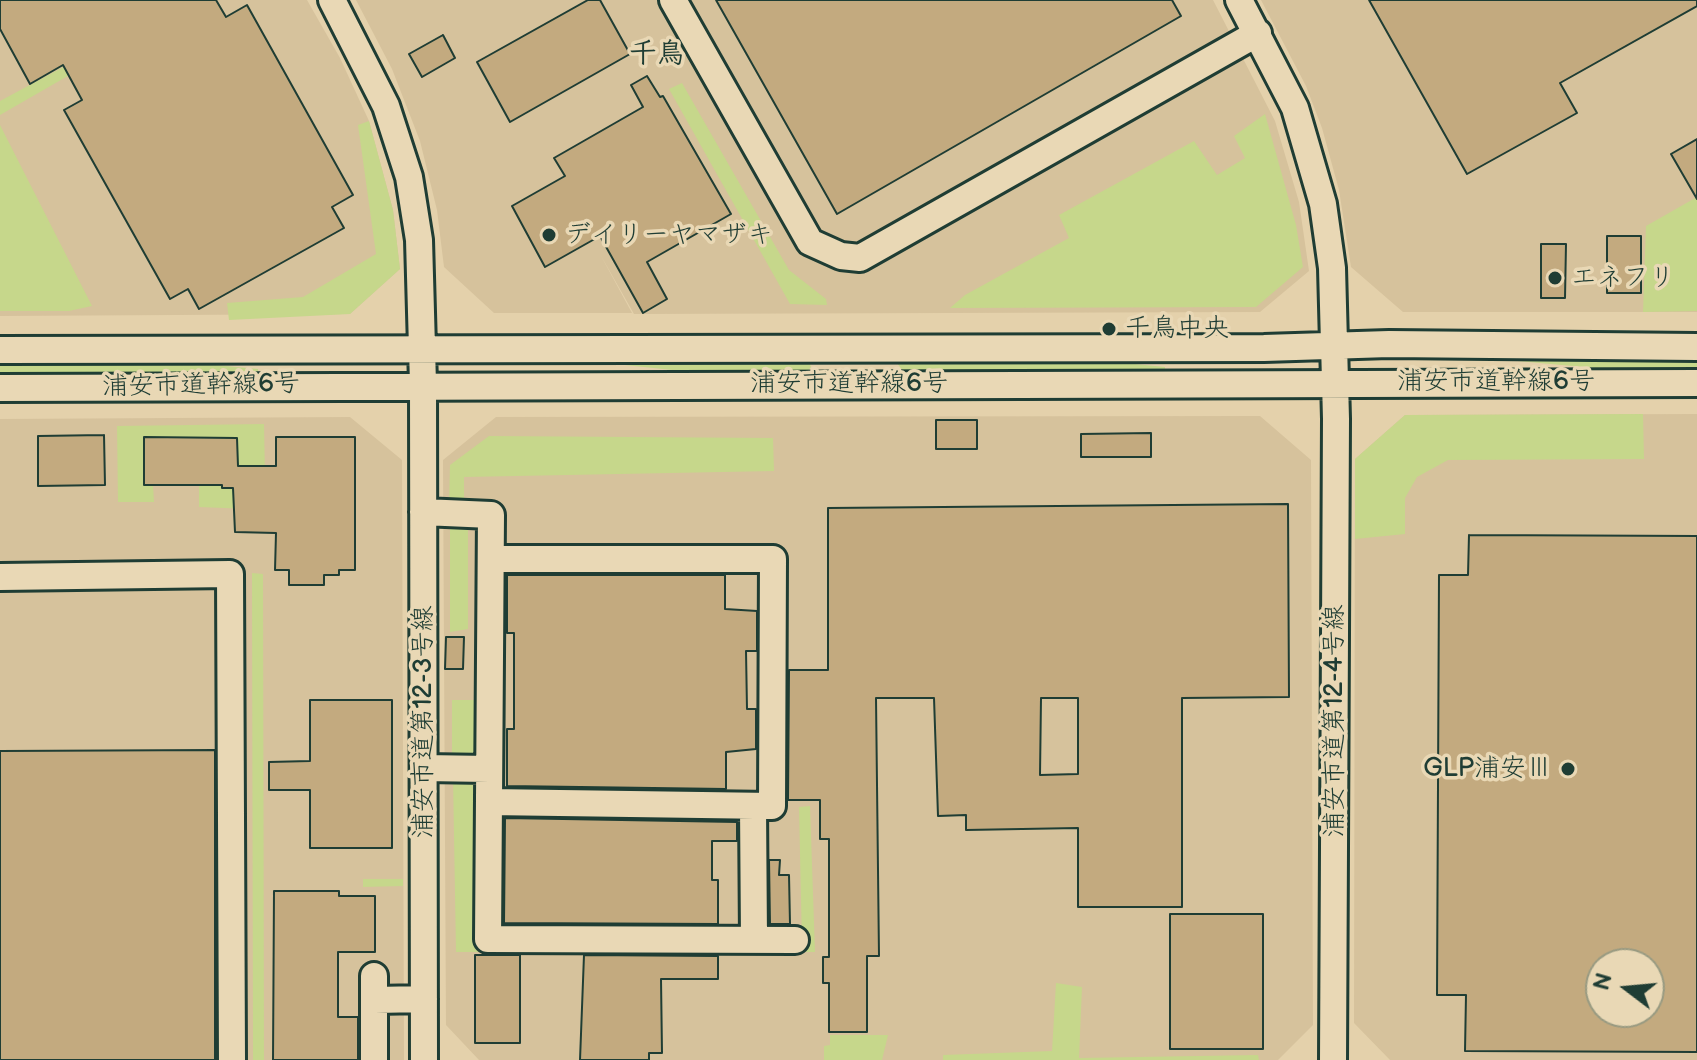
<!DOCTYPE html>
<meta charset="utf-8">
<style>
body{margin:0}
#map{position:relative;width:1697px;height:1060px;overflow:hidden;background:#e4d1ab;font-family:"Balsamiq Sans",sans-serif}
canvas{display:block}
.north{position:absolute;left:1585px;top:948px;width:80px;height:80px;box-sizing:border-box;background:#e9d8b5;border:2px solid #989a81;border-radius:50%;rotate:286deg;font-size:22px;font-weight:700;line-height:32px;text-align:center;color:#1f3d34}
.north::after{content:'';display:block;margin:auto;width:28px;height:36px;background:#1f3d34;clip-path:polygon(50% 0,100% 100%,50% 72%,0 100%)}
</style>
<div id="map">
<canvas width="1697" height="1060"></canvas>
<div class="north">N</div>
</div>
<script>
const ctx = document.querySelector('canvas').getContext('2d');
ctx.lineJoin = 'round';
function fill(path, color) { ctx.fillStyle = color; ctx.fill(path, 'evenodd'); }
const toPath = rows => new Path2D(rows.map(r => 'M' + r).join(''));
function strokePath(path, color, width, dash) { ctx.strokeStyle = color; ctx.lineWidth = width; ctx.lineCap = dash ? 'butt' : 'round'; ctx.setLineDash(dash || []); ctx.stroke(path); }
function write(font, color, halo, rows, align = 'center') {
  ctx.font = font + ' "Balsamiq Sans","Klee One",sans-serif'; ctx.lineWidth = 7; ctx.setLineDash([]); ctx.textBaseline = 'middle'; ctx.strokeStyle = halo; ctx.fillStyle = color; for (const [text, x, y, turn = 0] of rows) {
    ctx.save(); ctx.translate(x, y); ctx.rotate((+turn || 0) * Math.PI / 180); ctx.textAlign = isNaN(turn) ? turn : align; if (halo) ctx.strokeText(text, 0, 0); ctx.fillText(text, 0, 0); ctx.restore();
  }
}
fill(toPath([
 [0,0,307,0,340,58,369,121,393,210,400,269,350,314,0,316],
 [356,0,1213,0,1275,121,1299,202,1309,271,1260,312,634,314,600,254,632,313,494,313,444,267,437,210,420,141,392,69],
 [1261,0,1697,0,1697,312,1403,312,1351,267,1339,190,1322,128,1306,86],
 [1697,414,1697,1060,1390,1060,1354,1023,1355,459,1405,415],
 [1601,964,1649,964,1649,1012,1601,1012],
 [1260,416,1311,460,1313,1025,1278,1060,479,1060,446,1025,443,460,496,417],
 [350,417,402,460,404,1060,0,1060,0,419]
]), '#d6c29c');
fill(toPath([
 [188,0,200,0,0,115,0,101],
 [682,83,789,270,826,299,827,305,790,304,669,89],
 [1265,114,1296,225,1303,267,1256,307,950,308,965,295,1069,238,1059,215,1194,141,1217,175,1245,158,1234,136],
 [369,121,393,210,400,269,350,314,229,320,227,303,303,297,376,254,358,125],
 [0,125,92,306,69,311,0,311],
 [1697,197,1697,311,1643,312,1646,226],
 [1507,354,1697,356,1697,370,1605,369,1507,360],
 [1055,356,1165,367,1165,371,904,372,896,362,899,359],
 [596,358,808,359,811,367,807,372,701,373,596,362],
 [152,359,258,369,258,374,0,375,0,361],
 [1643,414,1644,459,1448,460,1417,477,1405,498,1405,534,1355,539,1355,459,1405,415],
 [264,424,266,531,249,509,199,507,199,437,144,437,144,485,153,485,154,502,118,502,117,426],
 [489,436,773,438,774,471,464,477,464,504,449,504,450,465],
 [450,521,468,522,468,629,450,632],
 [252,573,263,574,264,1060,253,1060],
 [452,700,475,700,475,752,471,759,452,758],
 [453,777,469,778,473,782,474,944,802,945,799,807,810,806,815,952,456,952],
 [363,879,403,879,403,886,363,887],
 [1056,983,1082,987,1079,1058,1258,1055,1259,1060,943,1060,943,1055,1052,1051],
 [830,1035,888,1035,882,1060,824,1060,824,1046,830,1045]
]), '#c6d78b');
const building = toPath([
 [0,0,216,0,226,17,247,5,353,195,332,207,344,228,199,309,188,289,170,299,64,110,82,100,63,65,30,84,0,29,0,0],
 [588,0,600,0,630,54,510,122,477,62,588,0],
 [716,0,1172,0,1181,16,837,214,716,0],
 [1369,0,1697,0,1697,6,1560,83,1577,113,1467,174,1369,0],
 [443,35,455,58,422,77,409,54,443,35],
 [647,76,660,97,663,96,731,214,647,262,667,299,643,313,600,236,545,267,512,206,565,176,554,158,643,107,631,85,647,76],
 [1697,139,1697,199,1671,154,1697,139],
 [1607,236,1641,236,1641,293,1607,293,1607,236],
 [1541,244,1566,244,1565,298,1541,298,1541,244],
 [936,420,977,420,977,449,936,449,936,420],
 [1151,433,1151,457,1081,457,1081,434,1151,433],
 [104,435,105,485,38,486,38,436,104,435],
 [144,437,237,438,238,466,276,466,276,437,355,437,355,570,339,570,339,575,324,575,324,585,289,585,289,570,275,570,276,533,235,532,233,488,222,488,222,485,144,485,144,437],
 [1288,504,1289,697,1182,698,1182,907,1078,907,1078,828,966,830,966,815,938,816,934,698,876,698,879,956,867,956,867,1032,829,1032,829,983,823,983,823,957,829,957,829,839,820,839,820,800,788,800,789,670,828,670,828,508,1288,504],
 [1041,698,1078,698,1078,774,1040,775,1041,698],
 [1469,535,1697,536,1697,1052,1465,1051,1466,995,1437,995,1439,575,1468,575,1469,535],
 [1601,964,1649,964,1649,1012,1601,1012,1601,964],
 [507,575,725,575,725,609,757,611,757,651,746,651,747,709,756,709,756,749,726,752,726,789,507,786,507,729,514,729,514,633,507,633,507,575],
 [446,637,464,637,463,669,445,669,446,637],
 [310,700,392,700,392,848,310,848,310,790,269,790,269,762,310,761,310,700],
 [215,750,215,1060,0,1060,0,751,215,750],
 [505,818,737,822,737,841,712,841,712,880,718,880,718,924,504,923,505,818],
 [769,860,780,860,779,875,789,875,790,924,770,924,769,860],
 [274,891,339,891,339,896,375,896,375,952,338,952,338,1017,358,1017,358,1060,273,1060,274,891],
 [1170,914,1263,914,1263,1049,1170,1049,1170,914],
 [475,955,520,955,520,1043,475,1043,475,955],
 [584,955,718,956,718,979,661,979,662,1053,649,1053,649,1060,580,1060,584,955]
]);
fill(building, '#c3aa7f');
strokePath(building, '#1f3d34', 2);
const minor = toPath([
 [332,0,386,106,409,177,419,240,423,384,424,1060],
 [673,0,810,242,841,256,860,258,1258,33],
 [1239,0,1295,108,1323,204,1332,268,1336,419,1333,1060],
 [0,350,1264,348,1389,344,1697,347],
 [0,388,1697,383],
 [423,512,491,515,488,939,795,940],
 [0,577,230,574,232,1060],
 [424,768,489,769],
 [489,802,772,806,773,559,491,559],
 [753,806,754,940],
 [374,976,374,1060],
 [375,1000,424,999]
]);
strokePath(minor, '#1f3d34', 32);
strokePath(minor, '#e9d8b5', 26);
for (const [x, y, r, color] of [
 [549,235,8,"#1f3d34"],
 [1555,278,8,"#1f3d34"],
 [1109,329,8,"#1f3d34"],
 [1568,769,8,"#1f3d34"]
]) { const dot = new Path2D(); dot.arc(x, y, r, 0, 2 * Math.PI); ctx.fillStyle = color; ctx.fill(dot); strokePath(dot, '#e9d8b5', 3); }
write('26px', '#1f3d34', '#e9d8b5', [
 ["デイリーヤマザキ",565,235],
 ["エネフリ",1571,278],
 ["千鳥中央",1125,329],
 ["GLP浦安Ⅲ",1552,769,"right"]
], 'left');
write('26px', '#1f3d34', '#e9d8b5', [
 ["浦安市道幹線6号",1496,382],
 ["浦安市道幹線6号",849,384],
 ["浦安市道幹線6号",201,386,-1],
 ["浦安市道第12-4号線",1335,721,-90],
 ["浦安市道第12-3号線",424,722,-90]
]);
write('bold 28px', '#1f3d34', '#e9d8b5', [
 ["千鳥",657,55]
]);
</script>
